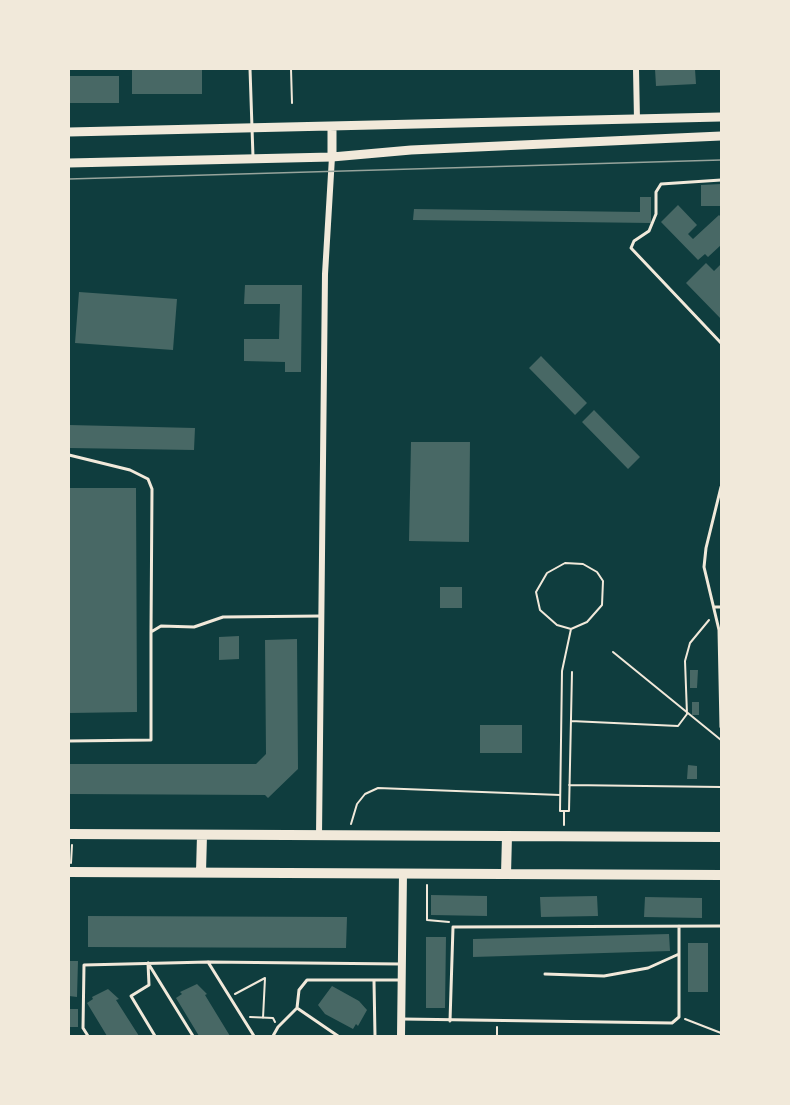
<!DOCTYPE html>
<style>
body{margin:0}
#map{position:relative;width:790px;height:1105px;overflow:hidden;background:#0f3d3e;font-family:"Exo 2",sans-serif}
canvas{display:block}
.frame{position:absolute;inset:0;border:70px solid #f1e9da;pointer-events:none}
</style>
<div id="map">
<canvas width="790" height="1105"></canvas>
<div class="frame"></div>
</div>
<script>
const ctx = document.querySelector('canvas').getContext('2d');
ctx.lineJoin = 'round';
function fill(path, color) { ctx.fillStyle = color; ctx.fill(path, 'evenodd'); }
const toPath = rows => new Path2D(rows.map(r => 'M' + r).join(''));
function strokePath(path, color, width, dash) { ctx.strokeStyle = color; ctx.lineWidth = width; ctx.lineCap = dash ? 'butt' : 'round'; ctx.setLineDash(dash || []); ctx.stroke(path); }
fill(toPath([
 [132,69,202,69,202,94,132,94],
 [655,69,695,69,696,84,656,86],
 [69,76,119,76,119,103,69,103],
 [721,184,721,206,701,206,701,185],
 [640,197,651,197,651,223,413,220,414,209,640,212],
 [678,205,697,225,688,234,693,239,719,215,721,217,721,245,708,257,705,254,698,260,661,222],
 [706,263,714,271,721,264,721,319,686,283],
 [245,285,302,285,301,372,285,372,285,362,244,361,244,339,279,339,280,304,244,304],
 [79,292,177,299,173,350,75,343],
 [541,356,587,403,575,415,529,368],
 [594,410,640,457,628,469,582,422],
 [69,425,195,428,194,450,69,448],
 [411,442,470,442,469,542,409,541],
 [69,488,136,488,137,712,69,713],
 [440,587,462,587,462,608,440,608],
 [239,636,239,659,219,660,219,637],
 [297,639,298,769,268,798,265,795,69,794,69,764,256,764,266,754,265,640],
 [690,670,698,670,697,688,690,688],
 [692,702,699,702,699,715,692,715],
 [480,725,522,725,522,753,480,753],
 [688,765,697,766,697,779,687,779],
 [431,895,487,896,487,916,431,915],
 [597,896,598,916,541,917,540,897],
 [645,897,702,898,702,918,644,917],
 [88,916,347,917,346,948,88,947],
 [669,934,670,951,473,957,473,939],
 [426,937,446,937,445,1008,426,1008],
 [688,943,708,943,708,992,688,992],
 [69,961,78,961,77,997,69,996],
 [197,984,207,994,205,995,230,1036,199,1036,176,998,182,994,180,992],
 [332,986,359,1001,367,1010,358,1026,356,1024,353,1029,325,1014,318,1005],
 [108,989,119,999,116,1000,139,1036,107,1036,87,1003,93,999,92,997],
 [69,1009,78,1009,78,1027,69,1027]
]), '#486865');
strokePath(toPath([
 [291,69,292,103],
 [613,652,721,740],
 [571,721,678,726,687,714,685,661,690,643,709,620],
 [569,785,721,787],
 [564,811,569,811,572,672],
 [351,824,357,804,365,794,378,788,560,795],
 [564,825,564,811,560,811,562,671,571,629,557,625,540,610,536,592,547,573,565,563,583,564,597,572,603,581,602,605,587,622,571,629],
 [71,863,72,845],
 [427,885,427,920,449,922],
 [235,994,265,978,263,1018],
 [250,1017,273,1018,275,1022],
 [685,1019,721,1033],
 [497,1036,497,1027]
]), '#f1e9da', 2);
strokePath(toPath([
 [250,69,253,157],
 [721,180,661,184,656,192,656,214,649,231,634,241,631,248,721,343],
 [69,455,130,470,148,479,152,489,151,632],
 [721,487,706,548,704,567,719,630,721,727],
 [714,607,721,607],
 [69,741,151,740,151,632,161,626,194,627,223,617,321,616],
 [208,962,254,1036],
 [148,963,149,985,131,996,155,1036],
 [148,963,193,1036],
 [545,974,604,976,648,968,679,954],
 [374,981,375,1036],
 [297,1008,338,1036],
 [403,1019,672,1023,679,1017,679,926],
 [450,1021,453,927,721,926],
 [88,1036,83,1028,84,965,208,962,400,964],
 [273,1036,278,1027,297,1008,299,990,307,980,401,980]
]), '#f1e9da', 3);
strokePath(toPath([
 [636,69,637,120],
 [319,835,325,274,332,157]
]), '#f1e9da', 6);
strokePath(toPath([
 [401,1036,403,873]
]), '#f1e9da', 8);
strokePath(toPath([
 [332,126,332,157],
 [69,132,721,117],
 [69,163,332,157,411,150,721,136]
]), '#f1e9da', 9);
strokePath(toPath([
 [69,834,721,837],
 [69,872,721,875],
 [201,872,202,835],
 [506,874,507,836]
]), '#f1e9da', 10);
strokePath(toPath([
 [69,179,721,160]
]), '#97a49c', 1.5);
</script>
